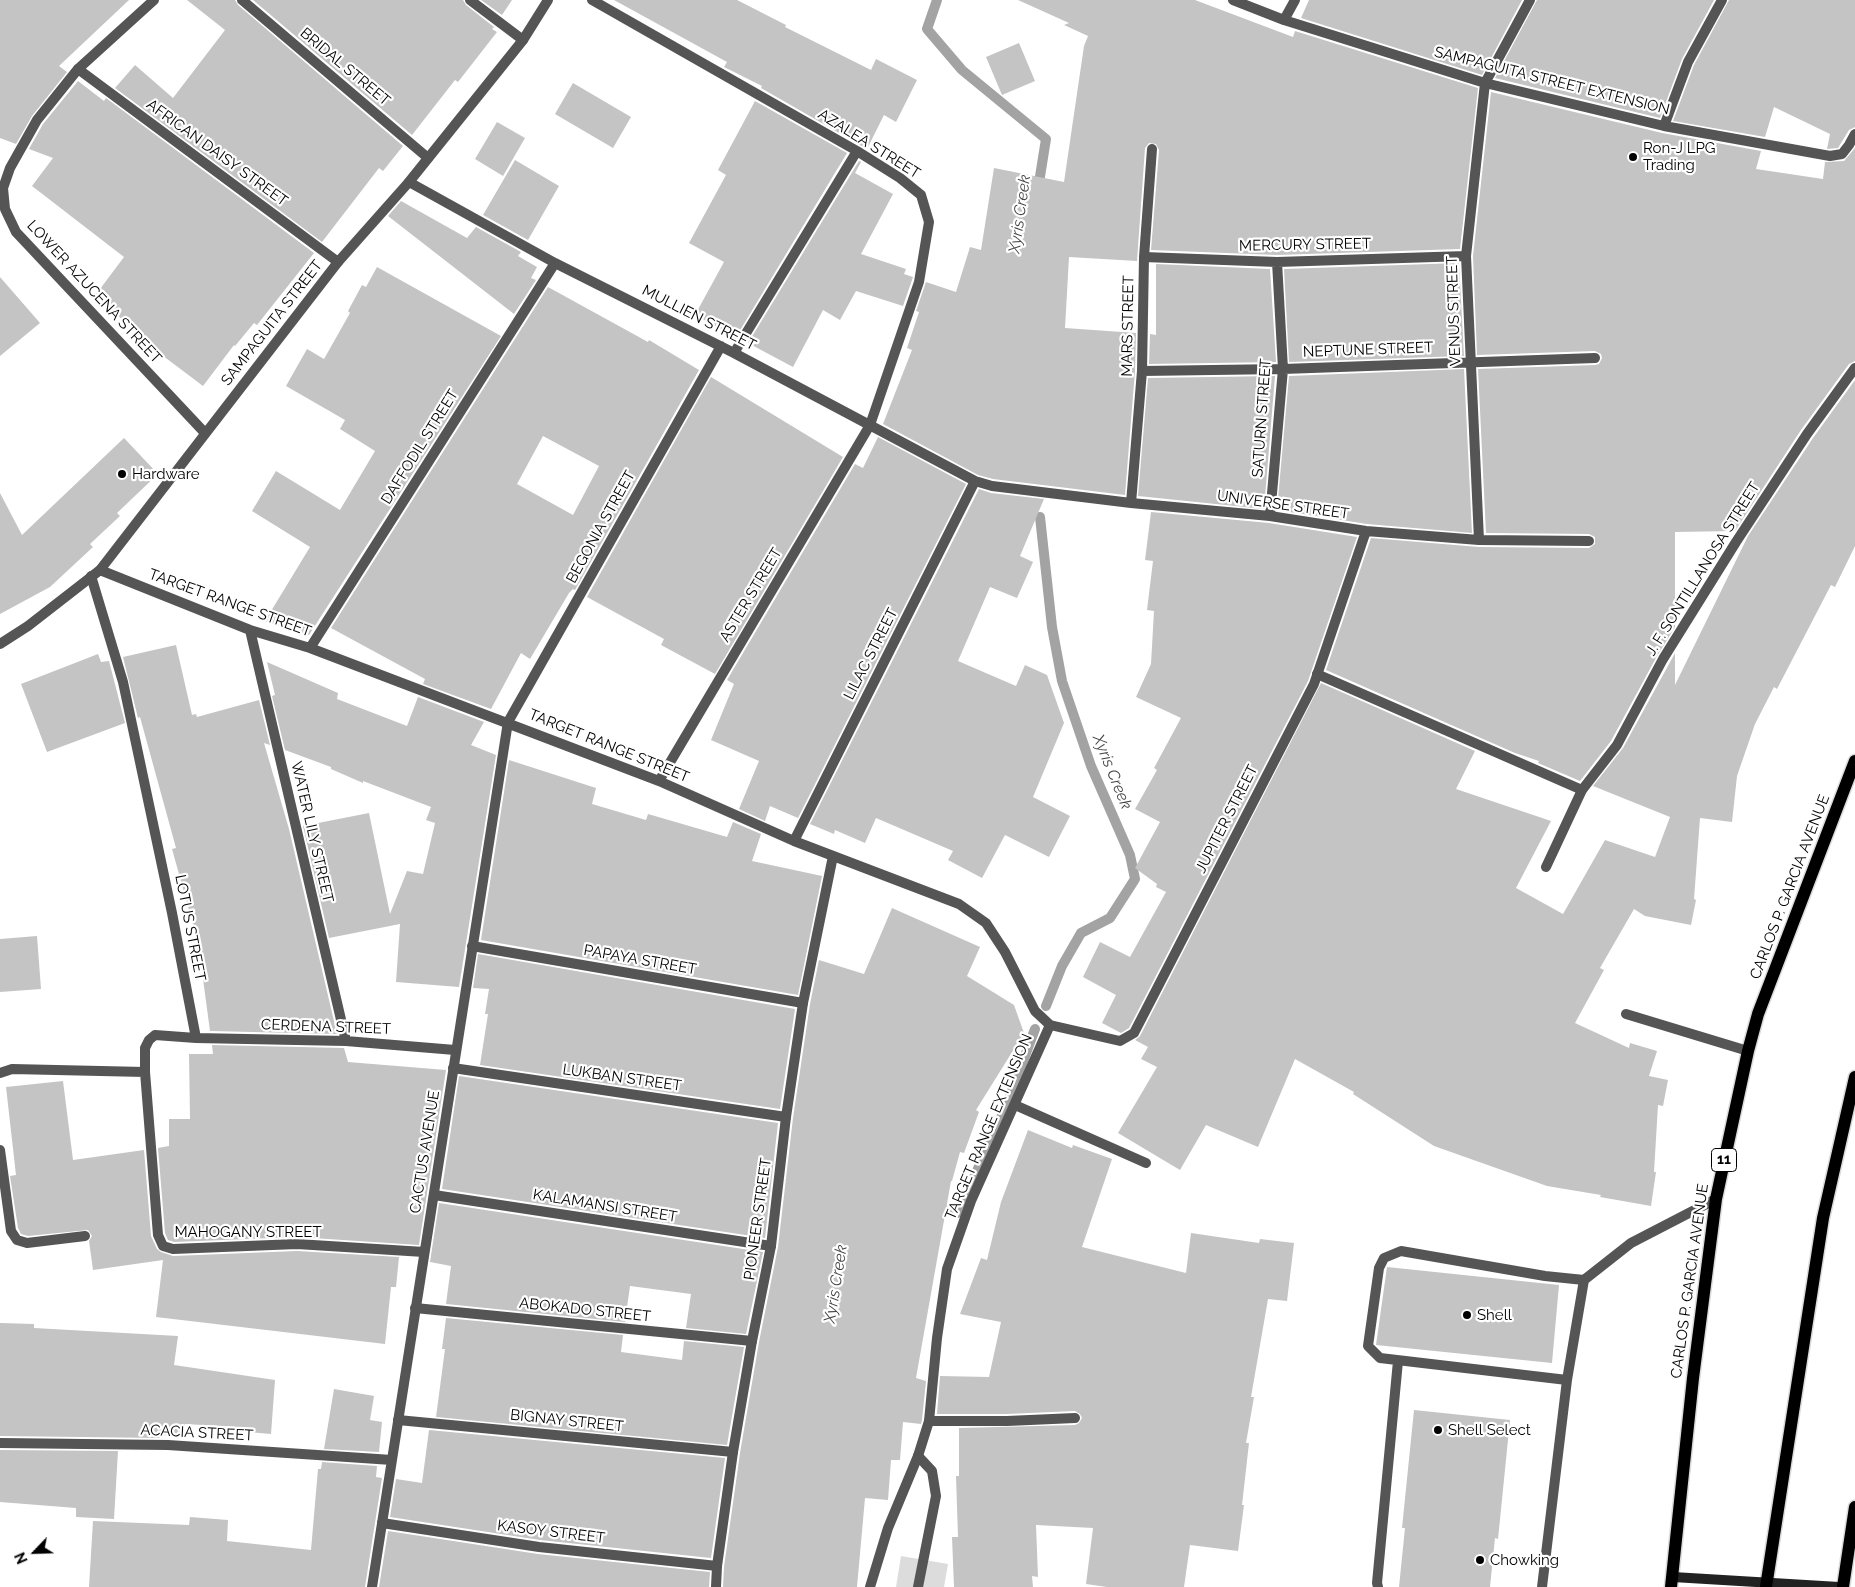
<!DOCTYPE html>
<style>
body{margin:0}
#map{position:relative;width:1855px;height:1587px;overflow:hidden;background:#fff;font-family:Raleway,sans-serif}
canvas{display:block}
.north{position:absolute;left:10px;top:1527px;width:50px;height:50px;-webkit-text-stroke:4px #fff;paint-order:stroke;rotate:246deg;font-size:14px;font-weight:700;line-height:20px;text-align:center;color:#000}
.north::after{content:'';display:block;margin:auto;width:18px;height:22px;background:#000;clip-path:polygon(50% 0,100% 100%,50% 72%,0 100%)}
</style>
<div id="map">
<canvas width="1855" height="1587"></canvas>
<div class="north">N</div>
</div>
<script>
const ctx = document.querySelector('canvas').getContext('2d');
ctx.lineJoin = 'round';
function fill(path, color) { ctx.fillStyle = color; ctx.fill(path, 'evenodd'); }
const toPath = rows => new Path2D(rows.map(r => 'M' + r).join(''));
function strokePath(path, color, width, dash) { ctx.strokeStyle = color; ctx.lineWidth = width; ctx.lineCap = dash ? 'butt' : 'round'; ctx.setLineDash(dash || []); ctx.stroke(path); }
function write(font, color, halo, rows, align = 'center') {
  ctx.font = font + ' Raleway,sans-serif'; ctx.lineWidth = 4.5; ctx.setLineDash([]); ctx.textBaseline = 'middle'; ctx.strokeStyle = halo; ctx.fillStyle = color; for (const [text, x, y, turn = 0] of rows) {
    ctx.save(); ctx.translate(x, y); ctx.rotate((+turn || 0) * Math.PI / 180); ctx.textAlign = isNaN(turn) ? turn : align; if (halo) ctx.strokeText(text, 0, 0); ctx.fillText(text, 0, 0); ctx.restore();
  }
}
fill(toPath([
 [901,1556,948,1564,944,1587,896,1587]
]), '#dcdcdc');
strokePath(toPath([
 [937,0,927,29,962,70,1046,139,1038,189],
 [1040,517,1052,627,1062,681,1091,766,1130,855,1135,879,1110,918,1081,933,1062,966,1046,1006],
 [934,1208,958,1213,1007,1104,1035,1029]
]), '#a3a3a3', 10);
fill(toPath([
 [0,0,129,0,59,66,67,72,32,116,16,144,0,138],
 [187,0,235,0,238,5,403,146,383,171,379,168,322,242,115,88,135,65,173,98,225,30],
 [253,0,463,0,466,5,494,27,492,29,497,32,458,82,455,80,412,135],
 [481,0,512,0,502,15],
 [614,0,737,0,786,25,785,27,871,70,876,59,917,80,896,122,884,115,867,149,761,88,762,86,724,67,727,62],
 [1018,0,1195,0,1293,37,1295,31,1478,88,1460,249,1277,255,1151,250,1159,150,1156,144,1149,143,1145,148,1137,261,1069,257,1065,328,1136,333,1135,371,1125,495,993,479,978,475,883,424,912,350,907,348,919,312,916,311,926,282,956,292,970,247,981,250,994,168,1064,182,1084,46,1088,36,1064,25,1069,23],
 [1309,0,1522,0,1482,75,1301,18],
 [1537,0,1714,0,1682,59,1660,118,1495,78],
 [1729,0,1855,0,1855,127,1849,130,1838,148,1827,149,1830,134,1774,107,1765,137,1673,121,1694,65],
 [1019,43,1035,81,1002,95,986,57],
 [78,81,104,101,106,98,314,253,257,325,254,323,235,346,234,345,203,386,138,337,141,334,94,297,124,257,32,186,53,158,29,149,43,124],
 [573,83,631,117,613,148,555,114],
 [1491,92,1662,133,1761,151,1756,169,1823,179,1825,162,1844,161,1855,148,1855,361,1849,364,1801,430,1735,531,1675,532,1675,627,1657,656,1611,741,1580,781,1538,763,1539,761,1515,753,1326,670,1371,538,1479,547,1589,548,1595,544,1595,537,1589,534,1486,533,1478,369,1595,365,1599,364,1602,358,1601,354,1595,351,1477,355,1473,256],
 [755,101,847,153,736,337,695,315,724,262,689,243,726,175,718,170],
 [497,122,525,138,503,176,475,159],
 [515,160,559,186,528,240,483,215],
 [859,161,861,162,855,173,893,194,861,254,906,269,904,274,913,277,912,280,903,306,856,291,840,320,823,310,793,367,748,343],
 [401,201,467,238,476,227,521,252,518,256,537,267,531,278,536,280,514,314,388,216],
 [1459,263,1464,356,1289,362,1284,269],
 [1156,264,1270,269,1276,362,1149,364,1150,334,1156,335],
 [377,267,501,336,309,635,265,621,310,547,252,511,276,471,340,510,375,451,340,429,345,420,286,386,307,349,324,359,350,313,348,311,362,285,366,287],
 [0,277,40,323,0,356],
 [548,287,648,342,649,340,699,370,575,590,573,589,569,593,530,659,521,653,491,709,423,684,425,679,331,628],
 [543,436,599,466,573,515,517,484],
 [1464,369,1472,533,1367,524,1277,510,1289,376],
 [1275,376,1264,509,1138,496,1148,378],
 [711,377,843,457,715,674,661,645,664,639,587,597],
 [1855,380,1855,546,1835,587,1831,585,1777,689,1774,687,1755,724,1737,776,1732,822,1700,818,1694,899,1696,900,1691,925,1645,916,1634,909,1600,968,1604,970,1575,1023,1629,1048,1630,1043,1657,1051,1649,1076,1668,1080,1663,1106,1658,1105,1654,1172,1656,1172,1651,1206,1600,1197,1601,1195,1547,1186,1434,1146,1353,1094,1354,1092,1295,1059,1258,1147,1206,1125,1180,1170,1118,1133,1157,1067,1141,1059,1148,1047,1135,1040,1140,1036,1321,683,1475,751,1456,789,1551,821,1516,888,1563,914,1605,840,1655,857,1670,817,1593,786,1623,748,1675,653,1675,685,1748,536,1813,438],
 [878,437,966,484,798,818,770,806,765,821,739,809,759,761,711,740,734,684,727,680,855,464,863,468],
 [124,438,158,474,117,513,120,516,90,544,93,547,50,587,0,614,0,493,22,535],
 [979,489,991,493,1044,499,1020,556,1033,562,1017,598,990,587,958,661,1016,686,1025,665,1047,675,1064,723,1033,797,1070,816,1049,857,1005,835,982,878,948,860,953,851,876,818,865,843,835,830,834,834,810,824],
 [1151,512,1269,523,1357,537,1308,681,1129,1028,1121,1033,1102,1023,1116,995,1083,977,1100,942,1130,957,1166,892,1156,887,1157,884,1135,868,1160,822,1135,809,1157,770,1154,768,1181,718,1136,697,1151,664,1154,611,1147,610,1153,561,1145,560],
 [176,645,192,715,196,714,197,717,259,700,270,745,264,743,289,829,337,1034,210,1031,198,942,196,942,194,928,172,849,176,848,140,717,138,718,123,657],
 [98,654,101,662,109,661,125,723,47,752,21,684],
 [267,662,338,693,337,699,407,726,418,697,484,722,471,745,496,755,459,987,396,982,400,924,329,938,303,826,369,813,390,914,407,871,423,874,435,823,426,820,431,807,363,781,363,783,331,769,331,767,285,750,272,696,275,695],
 [509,760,596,788,592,804,646,820,648,814,727,837,733,822,761,834,752,861,822,876,798,995,481,940],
 [892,908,980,947,967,976,1014,1005,1024,1033,976,1110,979,1112,964,1153,960,1152,952,1181,951,1181,916,1378,926,1381,922,1420,921,1424,903,1422,900,1460,891,1460,888,1500,865,1498,857,1587,723,1587,724,1567,740,1453,759,1342,778,1247,793,1118,810,1004,819,960,864,974],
 [37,936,41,989,0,992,0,939],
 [478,954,795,1009,780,1109,480,1065,488,1014,485,1014,489,989,473,988],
 [212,1045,344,1048,348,1062,446,1070,419,1245,297,1237,174,1242,168,1240,165,1233,158,1148,169,1146,169,1119,190,1119,189,1054,213,1054],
 [459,1076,778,1123,765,1238,442,1189],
 [63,1081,73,1160,144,1150,151,1236,157,1249,161,1252,173,1256,297,1251,399,1257,396,1287,391,1287,385,1344,156,1317,163,1260,93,1270,89,1241,92,1236,88,1230,28,1236,21,1234,18,1228,10,1176,16,1175,6,1087],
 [1028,1130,1072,1148,1073,1145,1112,1159,1082,1247,1186,1273,1191,1233,1259,1243,1260,1239,1294,1243,1287,1301,1268,1299,1251,1397,1254,1397,1246,1443,1249,1443,1242,1505,1244,1505,1238,1551,1190,1545,1184,1587,1107,1587,1086,1584,1093,1528,1036,1525,1038,1577,1032,1576,1033,1587,954,1587,952,1537,958,1537,956,1476,959,1476,959,1428,1075,1425,1079,1423,1082,1418,1080,1414,1075,1411,1007,1414,937,1414,940,1376,989,1377,1001,1322,960,1314,981,1258,987,1260,1001,1202],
 [439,1203,763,1252,746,1334,686,1328,691,1294,630,1286,625,1322,446,1304,451,1266,430,1262],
 [1387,1267,1559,1285,1552,1363,1376,1345],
 [446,1318,623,1335,621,1352,682,1360,684,1341,744,1347,727,1445,436,1417,445,1349,442,1349],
 [0,1323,34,1324,34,1328,178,1336,174,1365,275,1380,271,1434,236,1431,237,1427,185,1424,184,1436,160,1435,160,1438,0,1436],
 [334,1389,374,1396,370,1420,382,1422,379,1452,324,1449],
 [1414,1410,1510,1420,1498,1539,1495,1538,1490,1587,1399,1587,1405,1528,1402,1528],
 [429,1430,725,1458,711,1558,540,1540,390,1517,396,1479,422,1483],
 [0,1450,118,1451,114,1519,76,1517,76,1508,0,1502],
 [322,1462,377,1466,376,1477,382,1478,365,1587,89,1587,93,1521,189,1525,190,1517,228,1520,227,1541,311,1550,318,1469,321,1469],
 [388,1531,538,1554,710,1572,709,1587,379,1587]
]), '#c4c4c4');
const primary = toPath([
 [1671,1587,1693,1378,1716,1199,1748,1051,1758,1014,1855,761],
 [1766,1587,1823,1218,1855,1077],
 [1843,1587,1855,1507]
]);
strokePath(primary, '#dbdbdb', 15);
strokePath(toPath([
 [242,0,428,158],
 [470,0,523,40],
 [78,69,338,262],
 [1317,674,1582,790],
 [472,946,803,1003],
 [1626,1014,1748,1051],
 [453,1068,786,1117],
 [434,1195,771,1246],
 [415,1308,752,1341],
 [1567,1380,1380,1358,1368,1346,1379,1268,1384,1258,1401,1251,1545,1276,1584,1280],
 [398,1420,733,1452],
 [929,1421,1007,1421,1075,1418],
 [918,1456,932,1471,936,1496,918,1587],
 [382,1523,539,1547,717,1566],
 [1378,1587,1377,1583,1398,1361],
 [1542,1587,1567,1380,1584,1280,1631,1243,1716,1199]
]), '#555', 10);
strokePath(toPath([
 [154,0,78,69,37,120,10,168,3,188,5,209,16,232,205,433],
 [592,0,857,151,900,178,921,195,929,222,919,282,870,425,659,781],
 [1233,0,1284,20,1485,83,1664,126,1830,156,1842,154,1849,145,1855,134],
 [1284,20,1295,0],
 [1664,126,1688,62,1722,0],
 [409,182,555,263,734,353,975,481,992,486,1131,503,1270,516,1366,531,1479,540,1589,541],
 [1144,257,1277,262,1466,256],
 [734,353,857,151],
 [1142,371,1283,369,1595,358],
 [1131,503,1142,371,1144,257,1152,149],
 [1270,516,1283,369,1277,262],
 [1479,540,1466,256,1485,83,1530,0],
 [100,570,250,630,310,648,659,781,794,841,959,904,986,923,1005,952,1035,1011,1050,1025],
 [91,576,123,682,172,913,196,1038],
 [250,630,346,1041],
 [310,648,555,263],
 [794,841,975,481],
 [1546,867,1582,790,1617,745,1663,659,1736,542,1807,434,1855,368],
 [1050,1025,1120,1041,1134,1033,1314,684,1366,531],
 [0,1073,12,1069,145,1072],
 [1015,1105,1146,1163],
 [0,1150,11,1231,17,1240,27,1243,85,1236],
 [424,1252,297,1244,173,1249,163,1246,158,1235,145,1072,145,1048,149,1040,155,1035,196,1038,346,1041,455,1050],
 [0,1443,168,1445,392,1460],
 [372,1587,508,722,721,346],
 [716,1587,717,1566,733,1452,752,1341,771,1246,786,1117,803,1003,833,856],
 [870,1587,888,1528,918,1456,929,1421,937,1338,947,1269,971,1201,1050,1025]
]), '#555', 10);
strokePath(toPath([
 [0,644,28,626,100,570,338,262,409,182,523,40,548,0]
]), '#555', 10);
strokePath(toPath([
 [1673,1577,1839,1587]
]), '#222', 10);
strokePath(primary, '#000', 12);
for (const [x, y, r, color] of [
 [1633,157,5,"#000"],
 [122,474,5,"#000"],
 [1467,1315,5,"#000"],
 [1438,1430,5,"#000"],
 [1480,1560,5,"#000"]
]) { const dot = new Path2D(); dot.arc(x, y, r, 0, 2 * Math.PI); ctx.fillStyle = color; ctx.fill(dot); strokePath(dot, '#fff', 2); }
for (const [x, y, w] of [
 [1724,1160,25]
]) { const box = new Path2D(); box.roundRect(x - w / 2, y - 11.5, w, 23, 4); ctx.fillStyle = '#fff'; ctx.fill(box); strokePath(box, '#000', 1); }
write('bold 14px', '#000', null, [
 ["11",1724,1160]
]);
write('15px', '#000', '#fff', [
 ["BRIDAL STREET",345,67,40],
 ["SAMPAGUITA STREET EXTENSION",1552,81,14],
 ["AZALEA STREET",869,144,32],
 ["AFRICAN DAISY STREET",217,153,36],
 ["MERCURY STREET",1305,245,-1],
 ["LOWER AZUCENA STREET",94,292,47],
 ["VENUS STREET",1454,311,-92],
 ["MULLIEN STREET",699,318,27],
 ["SAMPAGUITA STREET",272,323,-52],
 ["MARS STREET",1128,326,-89],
 ["NEPTUNE STREET",1368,350,-2],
 ["SATURN STREET",1262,418,-86],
 ["DAFFODIL STREET",420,447,-58],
 ["UNIVERSE STREET",1283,505,8],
 ["BEGONIA STREET",601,527,-61],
 ["J. F. SONTILLANOSA STREET",1703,569,-58],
 ["ASTER STREET",751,595,-59],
 ["TARGET RANGE STREET",230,603,20],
 ["LILAC STREET",871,654,-63],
 ["TARGET RANGE STREET",609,746,22],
 ["JUPITER STREET",1227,819,-63],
 ["WATER LILY STREET",312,832,77],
 ["CARLOS P. GARCIA AVENUE",1790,887,-69],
 ["LOTUS STREET",190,928,79],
 ["PAPAYA STREET",640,960,10],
 ["CERDENA STREET",326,1027,2],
 ["LUKBAN STREET",622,1078,8],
 ["TARGET RANGE EXTENSION",989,1127,-67],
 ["CACTUS AVENUE",425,1152,-81],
 ["KALAMANSI STREET",605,1206,9],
 ["PIONEER STREET",758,1219,-82],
 ["MAHOGANY STREET",248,1232],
 ["CARLOS P. GARCIA AVENUE",1690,1281,-82],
 ["ABOKADO STREET",585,1310,6],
 ["BIGNAY STREET",567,1421,6],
 ["ACACIA STREET",197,1433,3],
 ["KASOY STREET",551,1532,7]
]);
write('15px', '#000', '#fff', [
 ["Ron-J LPG",1643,148],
 ["Trading",1643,165],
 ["Hardware",132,474],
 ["Shell",1477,1315],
 ["Shell Select",1448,1430],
 ["Chowking",1490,1560]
], 'left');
write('italic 16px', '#444', '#fff', [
 ["Xyris Creek",1020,214,-82],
 ["Xyris Creek",1112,772,68],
 ["Xyris Creek",836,1284,-81]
]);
</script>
